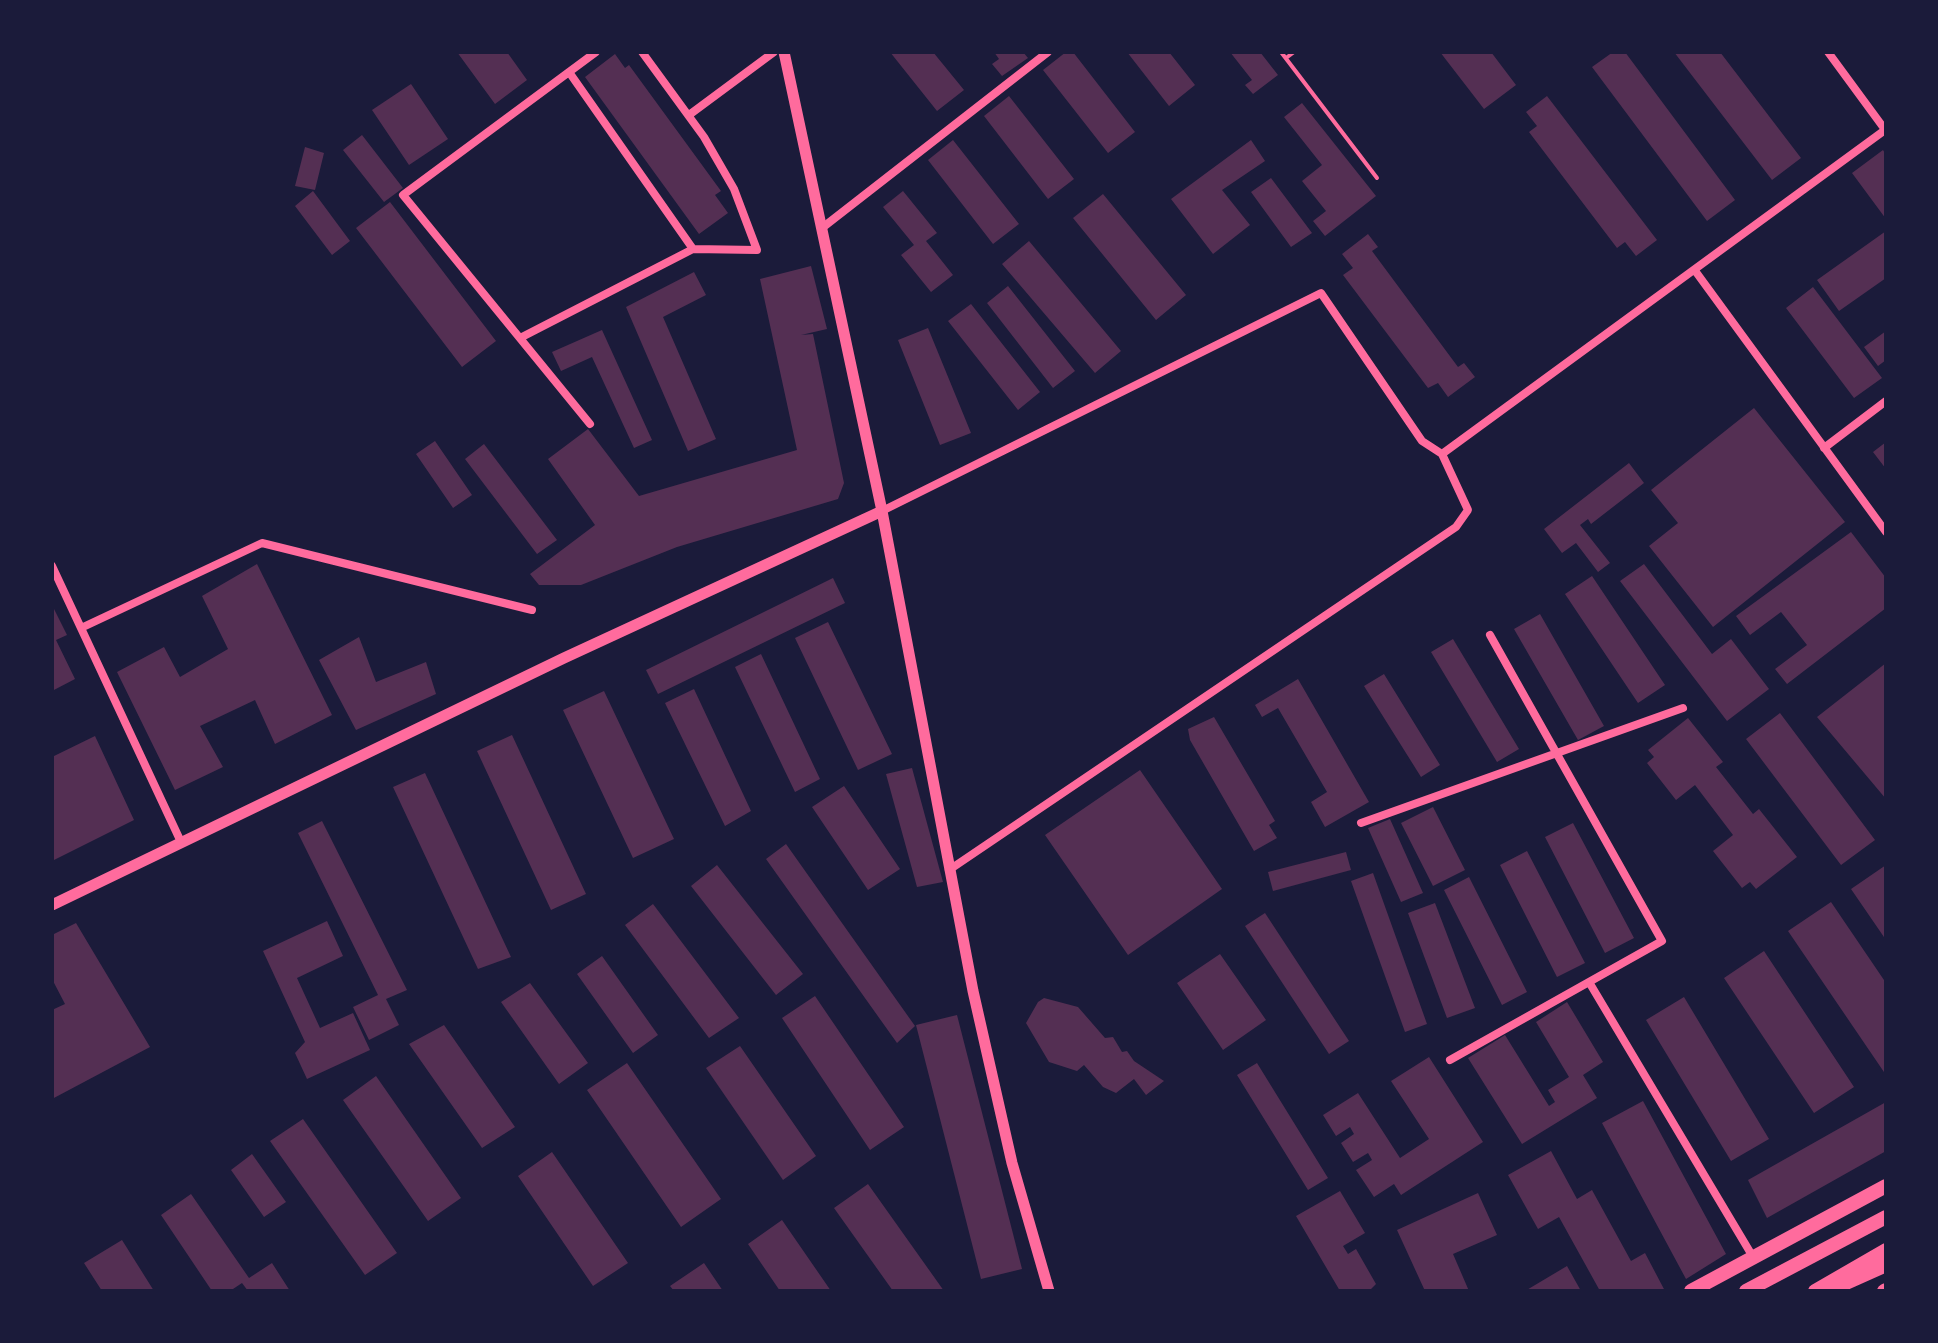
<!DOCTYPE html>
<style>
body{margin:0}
#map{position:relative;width:1938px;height:1343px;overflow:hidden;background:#1b1b3a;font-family:Roboto,sans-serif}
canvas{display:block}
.frame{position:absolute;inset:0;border:54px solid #1b1b3a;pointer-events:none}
</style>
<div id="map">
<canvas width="1938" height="1343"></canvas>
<div class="frame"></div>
</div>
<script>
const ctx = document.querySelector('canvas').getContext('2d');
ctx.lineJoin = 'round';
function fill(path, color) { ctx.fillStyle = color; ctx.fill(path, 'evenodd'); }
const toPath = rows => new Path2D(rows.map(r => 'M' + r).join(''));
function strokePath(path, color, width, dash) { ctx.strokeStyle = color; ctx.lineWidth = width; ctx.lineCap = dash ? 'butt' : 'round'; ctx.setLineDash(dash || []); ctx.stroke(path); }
fill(toPath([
 [457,52,507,52,527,80,495,104],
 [890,52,933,52,964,90,937,111],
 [994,52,1023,52,1028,58,1002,76,992,64,999,59],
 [1066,52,1073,52,1135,132,1108,153,1043,70],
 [1127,52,1169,52,1195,85,1169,106],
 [1230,52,1260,52,1278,75,1253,94,1245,85,1252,80],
 [1440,52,1491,52,1516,85,1484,109],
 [1613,52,1625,52,1735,200,1707,221,1592,67],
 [1674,52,1720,52,1801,158,1772,180],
 [615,54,625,68,629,65,721,191,715,195,728,213,699,234,585,77],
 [411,84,448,139,409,165,372,110],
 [1009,96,1074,179,1048,199,984,116],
 [1547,96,1657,240,1636,256,1625,242,1617,248,1529,132,1537,126,1526,112],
 [1302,103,1376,196,1325,236,1313,221,1326,211,1302,181,1322,165,1284,117],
 [362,135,403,188,384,202,343,150],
 [953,140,1019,224,993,244,928,160],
 [1251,140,1265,161,1222,190,1250,225,1213,254,1171,199],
 [305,147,324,153,315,190,295,186],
 [1883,150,1886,155,1886,219,1852,173],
 [1271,178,1312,233,1291,247,1251,192],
 [313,191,350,241,332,255,295,206],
 [903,191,937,233,926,241,953,275,931,292,901,255,914,245,883,207],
 [1103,194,1186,295,1156,320,1073,218],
 [390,202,496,341,462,367,356,228],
 [1886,231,1886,278,1839,311,1817,280],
 [1368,234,1378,247,1372,251,1458,367,1464,363,1475,377,1448,397,1438,383,1428,388,1343,275,1353,268,1342,254],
 [1029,241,1121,351,1095,373,1002,264],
 [811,266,827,329,801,335,813,334,844,483,838,499,677,547,581,585,539,585,530,574,595,525,548,459,588,429,639,496,797,450,760,279],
 [694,272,706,295,663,317,716,439,688,451,626,307],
 [1008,286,1075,371,1053,388,987,303],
 [1813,287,1882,378,1854,398,1786,308],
 [971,304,1040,392,1018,410,948,321],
 [928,328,971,433,940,445,898,340],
 [602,330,652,440,634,448,592,357,561,371,552,352],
 [1886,331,1886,360,1878,366,1864,347],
 [1754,408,1845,522,1713,627,1649,546,1678,523,1651,490],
 [435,441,472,495,453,508,416,454],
 [1886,442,1886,469,1873,452],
 [484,444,557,540,537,554,465,459],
 [1629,463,1644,483,1591,524,1588,519,1580,525,1610,563,1598,572,1576,543,1562,553,1544,529],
 [1851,532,1886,578,1886,608,1787,684,1775,669,1807,645,1781,612,1750,635,1736,616],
 [257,564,332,715,275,744,255,700,200,726,223,767,175,790,117,672,164,647,180,677,228,649,202,596],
 [1644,564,1712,654,1731,639,1769,689,1727,721,1620,581],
 [1592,576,1665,685,1638,703,1565,594],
 [833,578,845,603,658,694,646,670],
 [52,605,67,635,56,640,75,679,52,691],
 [1540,614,1604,726,1578,740,1514,629],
 [828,622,892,754,858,770,795,638],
 [359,637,376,682,426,662,436,694,356,730,319,660],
 [1453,639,1519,749,1497,762,1431,652],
 [761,654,820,779,795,792,735,667],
 [1886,663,1886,799,1817,717],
 [1384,674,1440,765,1421,777,1364,686],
 [1298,679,1369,802,1325,827,1311,802,1327,792,1278,708,1262,717,1255,705],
 [694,689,751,811,725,826,665,703],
 [604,691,674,839,633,858,563,710],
 [1780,713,1875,840,1841,865,1746,739],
 [1214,717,1275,821,1269,825,1277,838,1254,851,1190,740,1188,729],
 [1688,718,1723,762,1716,767,1753,814,1759,809,1797,857,1756,889,1750,882,1742,888,1713,851,1733,835,1695,785,1676,800,1647,763,1654,757,1648,750],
 [512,735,586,894,551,910,477,751],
 [95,736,134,820,52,861,52,757],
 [912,768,943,882,917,887,886,774],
 [1140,770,1222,889,1128,955,1045,835],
 [425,773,511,957,478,969,393,787],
 [844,786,900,869,868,890,812,807],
 [1433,807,1465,870,1433,886,1401,823],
 [1390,819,1423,893,1401,902,1368,828],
 [322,821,407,990,386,999,399,1025,369,1040,353,1007,378,995,298,833],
 [1573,823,1634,938,1605,953,1545,837],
 [786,844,915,1026,897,1043,766,859],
 [1527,851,1585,963,1557,977,1500,865],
 [1346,852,1351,870,1273,891,1268,872],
 [717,865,803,974,776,995,691,886],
 [1886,865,1886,940,1851,889],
 [1373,873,1427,1024,1405,1032,1351,881],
 [1469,877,1527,992,1502,1005,1444,890],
 [1831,902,1886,983,1886,1075,1788,931],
 [1435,903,1475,1008,1447,1018,1408,913],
 [653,904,739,1018,709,1038,625,925],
 [1265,913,1349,1041,1329,1054,1245,926],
 [327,921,343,956,297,978,320,1028,353,1013,370,1050,307,1079,295,1053,305,1042,263,951],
 [76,923,150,1047,52,1099,52,1010,65,1004,52,979,52,935],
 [1764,951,1854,1087,1814,1113,1724,978],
 [1220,954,1266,1020,1223,1050,1177,983],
 [602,956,658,1035,633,1053,577,974],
 [530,983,588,1063,559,1084,501,1002],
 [815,996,904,1127,870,1150,782,1018],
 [1684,997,1769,1139,1731,1161,1646,1020],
 [1044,998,1078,1007,1105,1038,1113,1037,1122,1052,1127,1051,1134,1061,1164,1081,1146,1095,1134,1079,1116,1093,1103,1087,1084,1065,1077,1071,1049,1062,1026,1023,1038,1002],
 [1567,1002,1603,1062,1583,1075,1597,1098,1522,1144,1468,1058,1505,1035,1549,1106,1555,1102,1548,1090,1569,1077,1536,1022],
 [957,1015,1022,1269,981,1279,916,1025],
 [444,1025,515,1127,482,1148,409,1044],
 [740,1046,816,1156,783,1180,706,1068],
 [1429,1057,1483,1142,1401,1195,1394,1184,1374,1197,1356,1170,1372,1160,1368,1153,1353,1162,1341,1143,1354,1134,1350,1127,1336,1136,1323,1115,1358,1093,1400,1158,1429,1139,1391,1081],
 [627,1063,721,1199,681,1227,587,1090],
 [1257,1063,1328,1178,1308,1190,1237,1075],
 [376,1076,461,1198,428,1221,343,1100],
 [1643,1101,1726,1254,1686,1279,1602,1123],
 [1886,1102,1886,1151,1767,1218,1748,1180],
 [303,1119,397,1253,365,1275,270,1141],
 [1551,1151,1577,1199,1592,1190,1631,1261,1645,1253,1665,1291,1600,1291,1559,1217,1538,1229,1508,1175],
 [552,1152,628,1263,593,1286,518,1176],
 [252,1154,286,1202,264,1217,231,1170],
 [868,1184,944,1291,893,1291,834,1208],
 [1340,1191,1365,1233,1343,1246,1348,1254,1356,1249,1376,1284,1369,1291,1340,1291,1296,1216],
 [1478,1193,1497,1235,1453,1254,1469,1291,1425,1291,1397,1230],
 [191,1194,249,1278,272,1263,290,1291,248,1291,242,1283,230,1291,212,1291,161,1215],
 [782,1220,831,1291,780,1291,748,1244],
 [122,1240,154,1291,102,1291,84,1263],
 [704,1263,723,1291,674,1291,670,1286],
 [1567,1266,1581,1291,1525,1291]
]), '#542f53');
strokePath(toPath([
 [1281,52,1377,178],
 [1286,58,1294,52]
]), '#ff6b9d', 4);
strokePath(toPath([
 [1828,52,1886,131],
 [569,72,693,249],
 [689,115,774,52],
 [822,228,1048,52],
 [1696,272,1886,532],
 [520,338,693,249,757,250,734,189,704,137,642,52],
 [590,424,403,195,596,52],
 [1824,448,1886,401],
 [1442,454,1885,130],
 [882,511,1321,293,1422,441,1442,454],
 [52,566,181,842],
 [81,628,262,543,532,610],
 [1361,823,1683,708],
 [949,870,1456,527,1468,510,1442,454],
 [1589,982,1753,1257],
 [1450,1060,1662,941,1490,635]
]), '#ff6b9d', 8);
strokePath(toPath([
 [784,52,882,511,973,991,1012,1163,1049,1291],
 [52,905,564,658,882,511]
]), '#ff6b9d', 11);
strokePath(toPath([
 [1691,1291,1886,1186],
 [1884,1291,1886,1290]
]), '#ff6b9d', 14);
strokePath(toPath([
 [1839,1286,1886,1265],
 [1746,1291,1886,1217],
 [1815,1291,1886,1250]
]), '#ff6b9d', 14);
</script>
